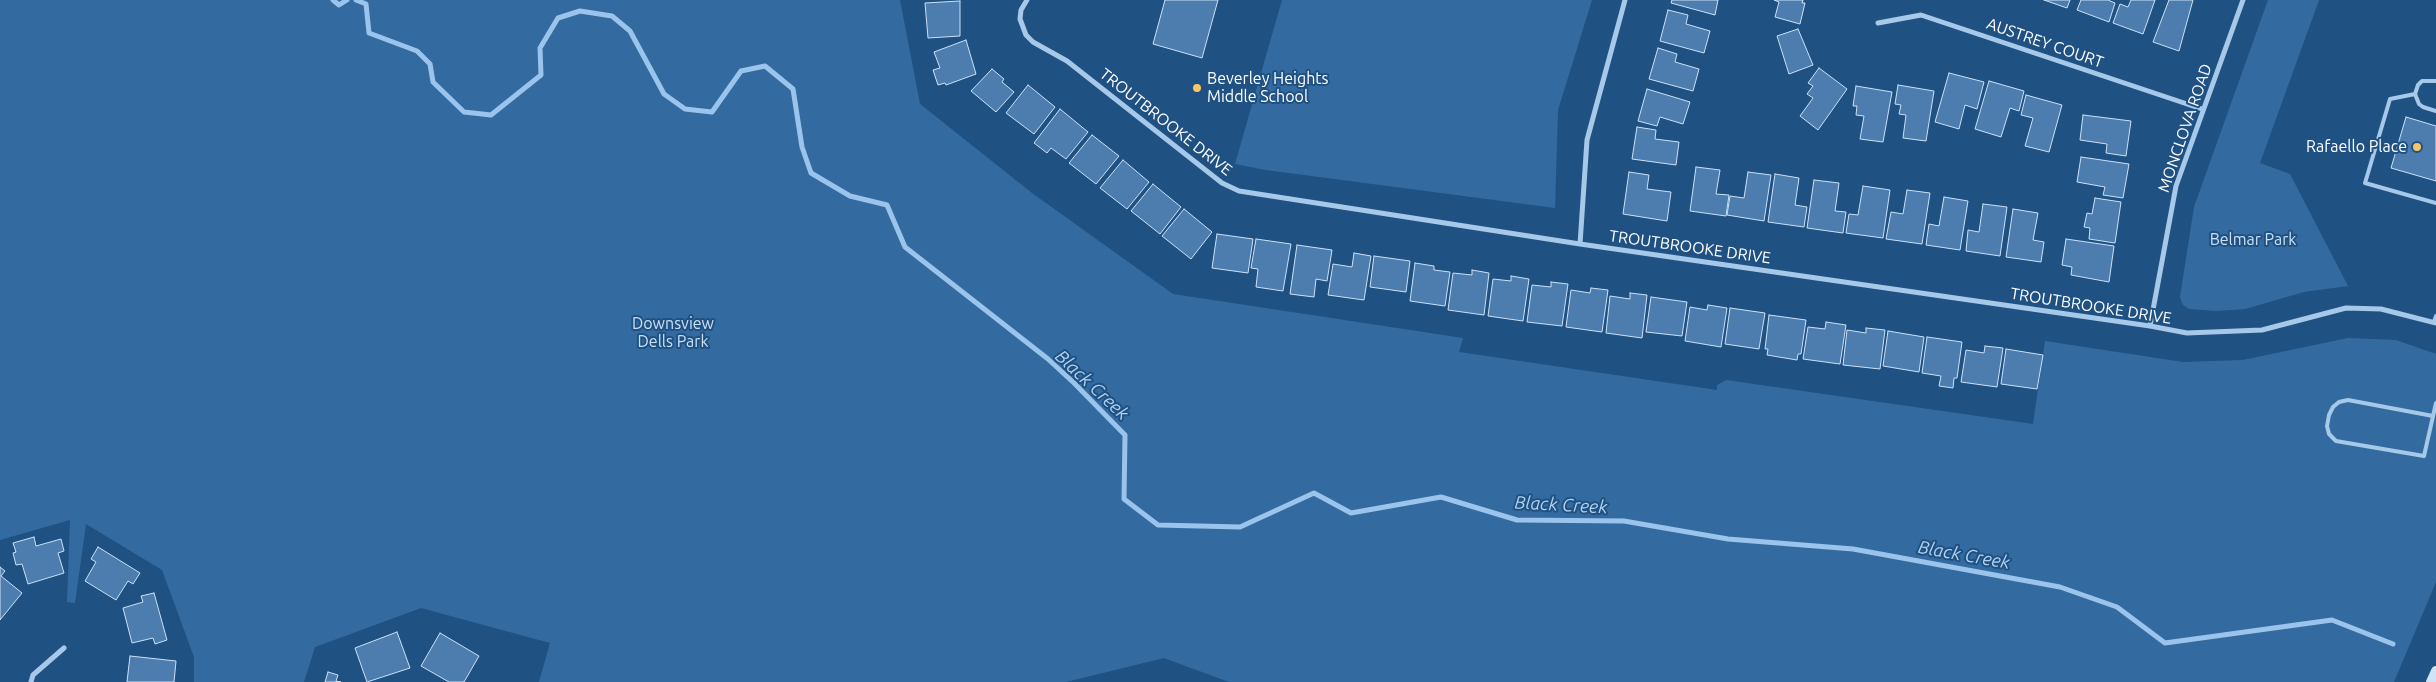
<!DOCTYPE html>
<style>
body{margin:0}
canvas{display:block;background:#1f5183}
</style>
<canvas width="2436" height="682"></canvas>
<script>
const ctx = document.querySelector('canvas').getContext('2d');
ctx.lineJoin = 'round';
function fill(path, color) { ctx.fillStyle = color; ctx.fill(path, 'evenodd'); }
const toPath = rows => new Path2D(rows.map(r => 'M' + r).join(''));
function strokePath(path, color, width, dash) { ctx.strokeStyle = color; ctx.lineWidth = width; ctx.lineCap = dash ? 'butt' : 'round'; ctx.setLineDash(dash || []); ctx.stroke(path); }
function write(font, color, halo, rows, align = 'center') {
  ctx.font = font + ' Ubuntu,sans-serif'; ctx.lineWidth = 4; ctx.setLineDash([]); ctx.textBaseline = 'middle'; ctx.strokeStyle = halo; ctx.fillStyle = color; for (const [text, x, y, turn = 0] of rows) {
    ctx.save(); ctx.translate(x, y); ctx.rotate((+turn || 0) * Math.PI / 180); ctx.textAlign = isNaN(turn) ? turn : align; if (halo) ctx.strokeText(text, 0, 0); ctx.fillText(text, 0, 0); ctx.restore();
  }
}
fill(toPath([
 [0,0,900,0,920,104,1032,193,1173,294,1463,338,1459,352,1717,390,1717,385,1726,380,2033,424,2045,341,2183,362,2243,360,2348,338,2396,340,2436,354,2436,582,2394,682,1229,682,1164,658,1066,682,539,682,550,643,421,608,315,647,304,682,194,682,194,657,162,570,86,524,75,603,67,602,70,520,0,540],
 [1282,0,1592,0,1558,110,1555,208,1266,170,1235,164],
 [2268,0,2319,0,2260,163,2290,174,2348,286,2304,292,2245,309,2217,311,2189,309,2183,305,2180,297,2194,207]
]), '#336ba1');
strokePath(toPath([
 [333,0,339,5,347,0],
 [356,0,366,4,369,33,417,51,430,64,433,82,464,112,491,115,541,75,540,48,558,18,580,11,612,16,630,31,664,94,685,109,712,112,741,71,765,66,793,89,802,147,811,173,850,196,887,205,905,247,1048,359,1074,383,1125,435,1124,499,1158,525,1240,527,1314,493,1351,513,1441,497,1517,520,1624,521,1728,539,1853,549,2060,587,2117,607,2165,643,2332,620,2393,644]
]), '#9ac4eb', 5);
const building = toPath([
 [1165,0,1218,0,1202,58,1153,44,1165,0],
 [1672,0,1718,0,1715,15,1671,3,1672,0],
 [1803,0,1802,3,1805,3,1800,24,1775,17,1779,2,1774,0,1803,0],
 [2044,0,2070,0,2067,8,2044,0],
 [2081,0,2108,0,2115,3,2109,22,2077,10,2081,0],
 [2131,0,2155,0,2143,34,2113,23,2120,4,2128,7,2131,0],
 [2169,0,2193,0,2179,51,2153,42,2169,0],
 [960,1,960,36,928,38,925,3,960,1],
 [1668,10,1688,15,1686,24,1710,31,1704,53,1660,41,1668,10],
 [1798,29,1813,65,1789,74,1777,36,1798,29],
 [966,40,976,74,946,85,945,83,938,85,933,70,940,68,934,52,966,40],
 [1658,48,1677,54,1675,62,1699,69,1693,91,1649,79,1658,48],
 [1819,68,1847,89,1818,130,1800,116,1813,98,1807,94,1813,86,1808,83,1819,68],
 [992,69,1004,79,1002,82,1014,92,996,112,971,91,992,69],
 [1949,73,1984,82,1977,109,1965,105,1959,129,1935,122,1949,73],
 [1989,81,2024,91,2019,111,2010,108,2001,137,1975,129,1989,81],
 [1028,85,1055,107,1034,134,1006,113,1028,85],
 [1898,85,1934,91,1926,141,1903,138,1906,115,1899,114,1901,105,1895,104,1898,85],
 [1856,86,1892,92,1883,142,1860,139,1864,116,1856,115,1857,106,1853,106,1856,86],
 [1647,89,1690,102,1683,124,1660,117,1657,126,1638,121,1647,89],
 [2026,95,2062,105,2049,152,2025,146,2033,118,2021,115,2026,95],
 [1060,109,1088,132,1066,159,1051,148,1047,153,1034,143,1060,109],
 [2083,115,2131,121,2126,156,2106,153,2107,144,2080,140,2083,115],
 [2406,117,2436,126,2436,181,2391,168,2406,117],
 [1637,127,1656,130,1655,139,1679,142,1676,165,1632,159,1637,127],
 [1092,135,1119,156,1096,184,1069,163,1092,135],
 [2081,157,2129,164,2123,198,2103,195,2105,187,2077,182,2081,157],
 [1123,160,1149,182,1127,209,1100,188,1123,160],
 [1696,167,1720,170,1716,194,1729,195,1726,216,1690,211,1696,167],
 [1629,172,1649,175,1647,189,1671,192,1667,221,1623,214,1629,172],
 [1748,172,1771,175,1764,221,1727,215,1730,196,1744,198,1748,172],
 [1775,174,1799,178,1795,205,1807,207,1804,227,1768,222,1775,174],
 [1814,180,1839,183,1835,211,1846,212,1843,233,1807,228,1814,180],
 [1153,184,1181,207,1160,234,1131,211,1153,184],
 [1863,186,1890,190,1883,238,1846,233,1849,214,1858,215,1863,186],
 [1907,190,1930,193,1922,244,1886,239,1891,212,1903,214,1907,190],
 [1944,197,1968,201,1960,250,1926,245,1929,224,1939,226,1944,197],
 [2095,198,2121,202,2115,243,2089,239,2090,228,2084,227,2087,213,2092,214,2095,198],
 [1983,204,2007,207,2000,256,1966,251,1968,230,1979,232,1983,204],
 [1184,209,1212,232,1191,259,1162,236,1184,209],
 [2013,209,2038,213,2033,240,2044,242,2041,262,2006,257,2013,209],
 [1217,234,1253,239,1248,273,1212,268,1217,234],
 [1256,239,1291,244,1283,291,1256,287,1258,269,1251,268,1256,239],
 [2066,239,2114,246,2109,282,2071,275,2072,267,2062,265,2066,239],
 [1297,245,1332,250,1327,281,1316,279,1314,297,1290,294,1297,245],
 [1354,253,1371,256,1364,300,1328,295,1333,264,1352,267,1354,253],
 [1374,256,1410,261,1406,292,1370,287,1374,256],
 [1415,263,1434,266,1434,270,1450,272,1445,306,1410,301,1415,263],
 [1472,270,1489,273,1484,315,1448,310,1453,273,1472,275,1472,270],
 [1511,276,1529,279,1523,321,1488,316,1493,279,1511,281,1511,276],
 [1551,282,1568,284,1562,326,1527,322,1532,285,1551,287,1551,282],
 [1591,288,1608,290,1602,332,1566,327,1571,290,1590,293,1591,288],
 [1630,293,1647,295,1642,338,1606,333,1610,296,1630,299,1630,293],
 [1651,297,1687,302,1682,336,1646,332,1651,297],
 [1708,305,1727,308,1721,347,1685,341,1690,307,1707,310,1708,305],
 [1730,308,1765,313,1759,349,1725,344,1730,308],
 [1769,315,1806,320,1801,354,1798,354,1797,360,1767,355,1768,349,1765,349,1769,315],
 [1826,322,1846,325,1840,364,1803,359,1808,327,1825,329,1826,322],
 [1866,328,1885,330,1880,369,1843,365,1847,330,1866,333,1866,328],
 [1888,331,1924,337,1919,372,1883,366,1888,331],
 [1927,337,1962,342,1957,378,1954,378,1953,388,1939,386,1941,376,1922,373,1927,337],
 [1985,346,2003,348,1997,387,1961,382,1966,350,1984,353,1985,346],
 [2006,349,2043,355,2037,389,2001,384,2006,349],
 [34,537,36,546,61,539,64,551,58,553,64,573,28,584,22,564,16,565,13,553,16,552,13,543,34,537],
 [98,547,140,573,133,584,128,581,116,600,85,581,96,562,91,559,98,547],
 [0,567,5,571,1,576,22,593,0,620,0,567],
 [154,593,167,640,155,644,153,638,132,643,123,608,143,602,141,596,154,593],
 [397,632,410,668,367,682,355,648,397,632],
 [440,633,479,656,464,682,449,682,421,666,440,633],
 [130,656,176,661,174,682,127,682,130,656],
 [328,672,338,675,336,681,341,682,325,682,328,672]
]);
fill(building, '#4c7dae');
strokePath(building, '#cbe1f7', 1);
strokePath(toPath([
 [2436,81,2422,81,2418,85,2415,94,2419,104,2423,107,2436,111],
 [2415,94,2390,99,2365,183,2436,203],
 [2434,322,2436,316],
 [2433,416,2348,400,2339,402,2333,407,2329,415,2327,426,2329,434,2336,441,2424,456,2436,403]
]), '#a6c8e9', 4);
strokePath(toPath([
 [1027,0,1021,10,1020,19,1026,35,1033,42,1067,61,1222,183,1239,191,1580,244,2150,326,2187,333,2262,330,2346,308,2381,309,2436,323],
 [1878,23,1921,15,2202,109],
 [1580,244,1587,140,1625,0],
 [2150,326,2176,186,2243,0],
 [31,682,33,675,64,648]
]), '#a6c8e9', 5);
strokePath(toPath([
 [2431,682,2436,671]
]), '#d1e4f7', 10);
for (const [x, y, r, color] of [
 [1197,88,5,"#f7c566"],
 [2417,147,5,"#f7c566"]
]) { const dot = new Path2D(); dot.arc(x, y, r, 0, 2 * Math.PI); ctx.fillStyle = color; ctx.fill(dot); strokePath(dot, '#1f5183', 2); }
write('16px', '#fff', '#1f5183', [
 ["AUSTREY COURT",2045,43,19],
 ["TROUTBROOKE DRIVE",1166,122,38],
 ["MONCLOVA ROAD",2185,128,-71],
 ["TROUTBROOKE DRIVE",1690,247,8],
 ["TROUTBROOKE DRIVE",2091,306,9]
]);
write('16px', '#fff', '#1f5183', [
 ["Beverley Heights",1207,79],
 ["Middle School",1207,97],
 ["Rafaello Place",2407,147,"right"]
], 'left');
write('16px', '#cbe1f7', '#1f5183', [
 ["Belmar Park",2253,240],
 ["Downsview",673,324],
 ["Dells Park",673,342]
]);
write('italic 18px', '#b2d2f1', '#1f5183', [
 ["Black Creek",1092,385,43],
 ["Black Creek",1561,505,3],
 ["Black Creek",1964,555,10]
]);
</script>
